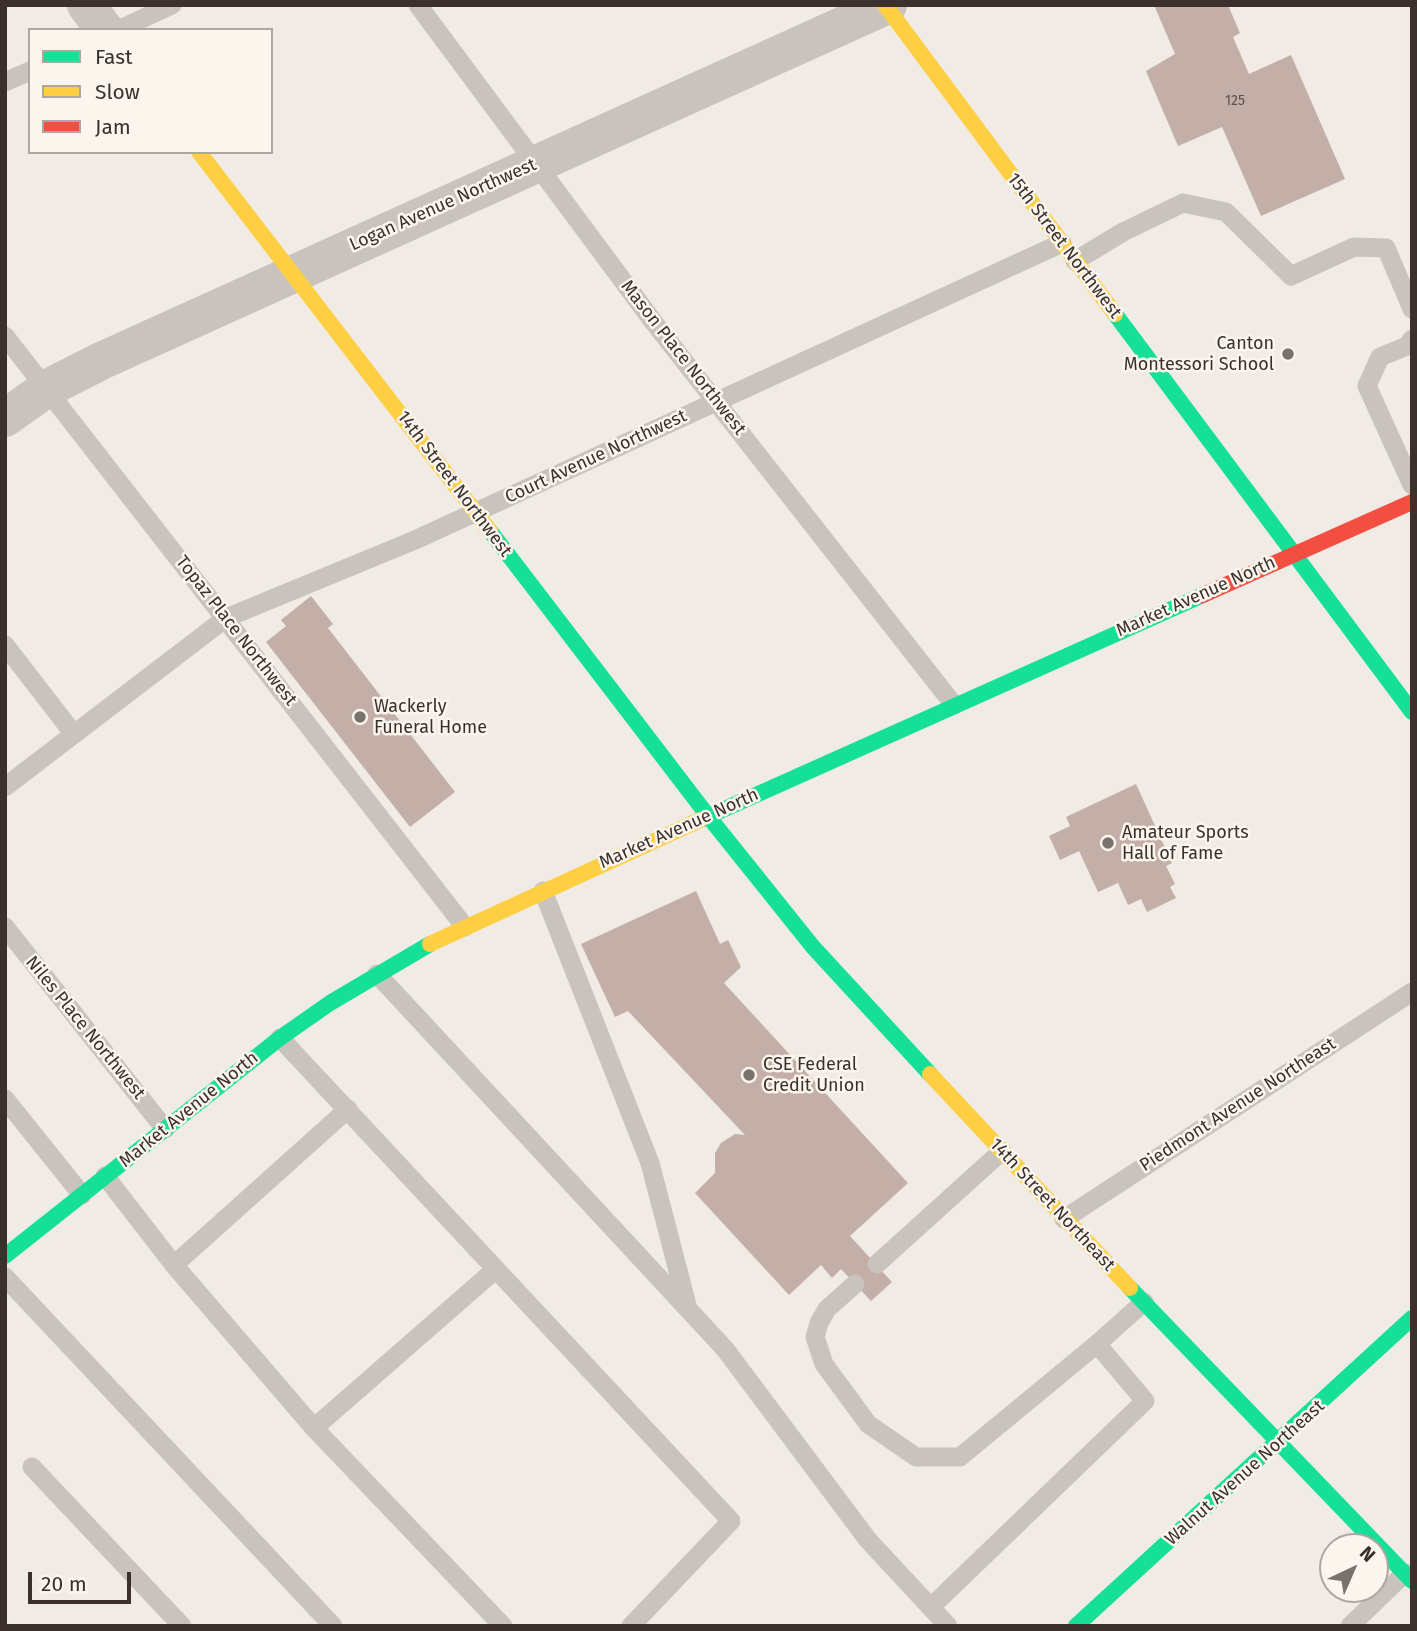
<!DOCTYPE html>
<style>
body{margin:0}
#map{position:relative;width:1417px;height:1631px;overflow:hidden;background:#f0ebe5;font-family:"Fira Sans",sans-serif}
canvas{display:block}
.frame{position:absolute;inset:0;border:7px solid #3b302b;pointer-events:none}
.legend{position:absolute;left:28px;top:28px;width:245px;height:126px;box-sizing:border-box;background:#fbf5ee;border:2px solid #aea6a0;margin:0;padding:9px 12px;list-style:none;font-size:21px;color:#3b302b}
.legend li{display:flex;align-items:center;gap:14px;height:35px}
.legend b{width:35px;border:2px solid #aea6a0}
.north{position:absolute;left:1319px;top:1533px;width:70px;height:70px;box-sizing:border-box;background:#fbf5ee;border:2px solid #aea6a0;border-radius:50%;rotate:44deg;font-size:19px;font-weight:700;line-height:28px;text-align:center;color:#3b302b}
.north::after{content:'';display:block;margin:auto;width:24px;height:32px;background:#7a716c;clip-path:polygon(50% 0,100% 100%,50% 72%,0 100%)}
.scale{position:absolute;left:28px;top:1572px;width:103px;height:32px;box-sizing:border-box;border:4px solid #3b302b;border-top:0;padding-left:9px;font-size:21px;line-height:24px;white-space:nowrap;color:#3b302b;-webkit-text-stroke:5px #fbf5ee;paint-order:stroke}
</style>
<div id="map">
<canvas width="1417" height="1631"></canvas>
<div class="frame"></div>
<ul class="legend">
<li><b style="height:9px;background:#16e098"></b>Fast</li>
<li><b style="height:9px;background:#ffcf43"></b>Slow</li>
<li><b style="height:9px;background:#f24e42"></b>Jam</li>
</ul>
<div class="north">N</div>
<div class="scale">20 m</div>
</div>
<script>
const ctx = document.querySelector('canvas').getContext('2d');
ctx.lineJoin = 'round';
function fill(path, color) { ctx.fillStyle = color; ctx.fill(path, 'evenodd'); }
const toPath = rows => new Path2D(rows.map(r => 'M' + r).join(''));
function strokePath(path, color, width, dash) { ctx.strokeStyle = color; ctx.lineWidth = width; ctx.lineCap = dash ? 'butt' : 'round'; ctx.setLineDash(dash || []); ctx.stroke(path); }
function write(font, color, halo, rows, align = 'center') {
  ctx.font = font + ' "Fira Sans",sans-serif'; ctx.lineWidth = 5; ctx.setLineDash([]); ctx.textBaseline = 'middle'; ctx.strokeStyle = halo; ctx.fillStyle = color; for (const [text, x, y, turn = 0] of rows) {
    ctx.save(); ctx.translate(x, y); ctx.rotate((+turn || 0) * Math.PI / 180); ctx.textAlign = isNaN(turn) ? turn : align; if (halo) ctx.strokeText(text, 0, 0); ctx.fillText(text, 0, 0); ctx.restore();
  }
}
fill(toPath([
 [1154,5,1228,5,1240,33,1233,37,1249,74,1291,55,1345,179,1261,216,1222,127,1178,146,1146,71,1175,54],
 [311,596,333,624,328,628,455,792,410,827,266,642,286,626,281,620],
 [1136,784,1172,863,1166,866,1175,884,1170,887,1176,898,1147,912,1141,899,1128,905,1118,883,1098,892,1079,851,1060,860,1049,836,1070,826,1066,817],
 [696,891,720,944,728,940,741,967,724,983,908,1183,850,1236,892,1282,871,1301,841,1269,832,1278,821,1265,789,1295,695,1193,715,1173,715,1153,721,1143,735,1134,745,1135,628,1011,615,1017,581,944]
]), '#c3afa7');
strokePath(toPath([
 [418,5,655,324,954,705],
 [118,30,172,5],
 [5,82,30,71],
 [1075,261,1123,232,1183,203,1226,212,1291,276,1354,247,1386,248,1412,309],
 [5,336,465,927],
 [1412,339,1407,346,1380,357,1367,386,1412,485],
 [5,645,73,733],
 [5,787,226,618,415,540,1062,243],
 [543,891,650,1163,688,1309],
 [5,927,165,1129],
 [377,974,725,1349,868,1540,948,1626],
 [280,1038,731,1521,631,1626],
 [5,1099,82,1195],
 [105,1176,174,1265,314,1428,503,1626],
 [1064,1219,1412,992],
 [877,1264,1002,1151],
 [174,1265,348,1109],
 [5,1277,333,1626],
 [855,1284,827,1309,819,1323,815,1337,824,1364,868,1424,916,1457,960,1457,1097,1344],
 [314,1428,496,1269],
 [32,1467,182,1626],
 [931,1607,1145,1401,1097,1344,1144,1302],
 [1350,1626,1405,1573]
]), '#c9c3be', 19);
strokePath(toPath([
 [86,5,105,30],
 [5,418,46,389,101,361,888,5]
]), '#c9c3be', 38);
strokePath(toPath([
 [1115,314,1412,712],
 [490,531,708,816,813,947,930,1074],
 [700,820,1203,595],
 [5,1256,280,1038,330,1003,430,944],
 [1130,1288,1412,1581],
 [1076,1626,1412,1318]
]), '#16e098', 16);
strokePath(toPath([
 [885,5,1115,314],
 [199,152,490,531],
 [430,944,700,820],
 [930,1074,1130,1288]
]), '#ffcf43', 16);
strokePath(toPath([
 [1203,595,1412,502]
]), '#f24e42', 16);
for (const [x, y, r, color] of [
 [1288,354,7,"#7a716c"],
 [360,717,7,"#7a716c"],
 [1108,843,7,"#7a716c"],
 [749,1075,7,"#7a716c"]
]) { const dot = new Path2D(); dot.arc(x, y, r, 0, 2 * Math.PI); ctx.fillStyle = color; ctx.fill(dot); strokePath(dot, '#fbf5ee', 2.5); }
write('14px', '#5d504a', null, [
 ["125",1235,101]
]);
write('18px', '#3b302b', '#fbf5ee', [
 ["Logan Avenue Northwest",443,205,-24],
 ["15th Street Northwest",1064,246,53],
 ["Mason Place Northwest",683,358,52],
 ["Court Avenue Northwest",596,457,-25],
 ["14th Street Northwest",454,484,53],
 ["Market Avenue North",1196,597,-24],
 ["Topaz Place Northwest",236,631,52],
 ["Market Avenue North",679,829,-24],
 ["Niles Place Northwest",85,1028,51],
 ["Piedmont Avenue Northeast",1238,1105,-33],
 ["Market Avenue North",189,1110,-39],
 ["14th Street Northeast",1052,1205,47],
 ["Walnut Avenue Northeast",1245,1473,-42]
]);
write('18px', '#3b302b', '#fbf5ee', [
 ["Canton",1274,344,"right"],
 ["Montessori School",1274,365,"right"],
 ["Wackerly",374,707],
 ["Funeral Home",374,728],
 ["Amateur Sports",1122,833],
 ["Hall of Fame",1122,854],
 ["CSE Federal",763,1065],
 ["Credit Union",763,1086]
], 'left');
</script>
